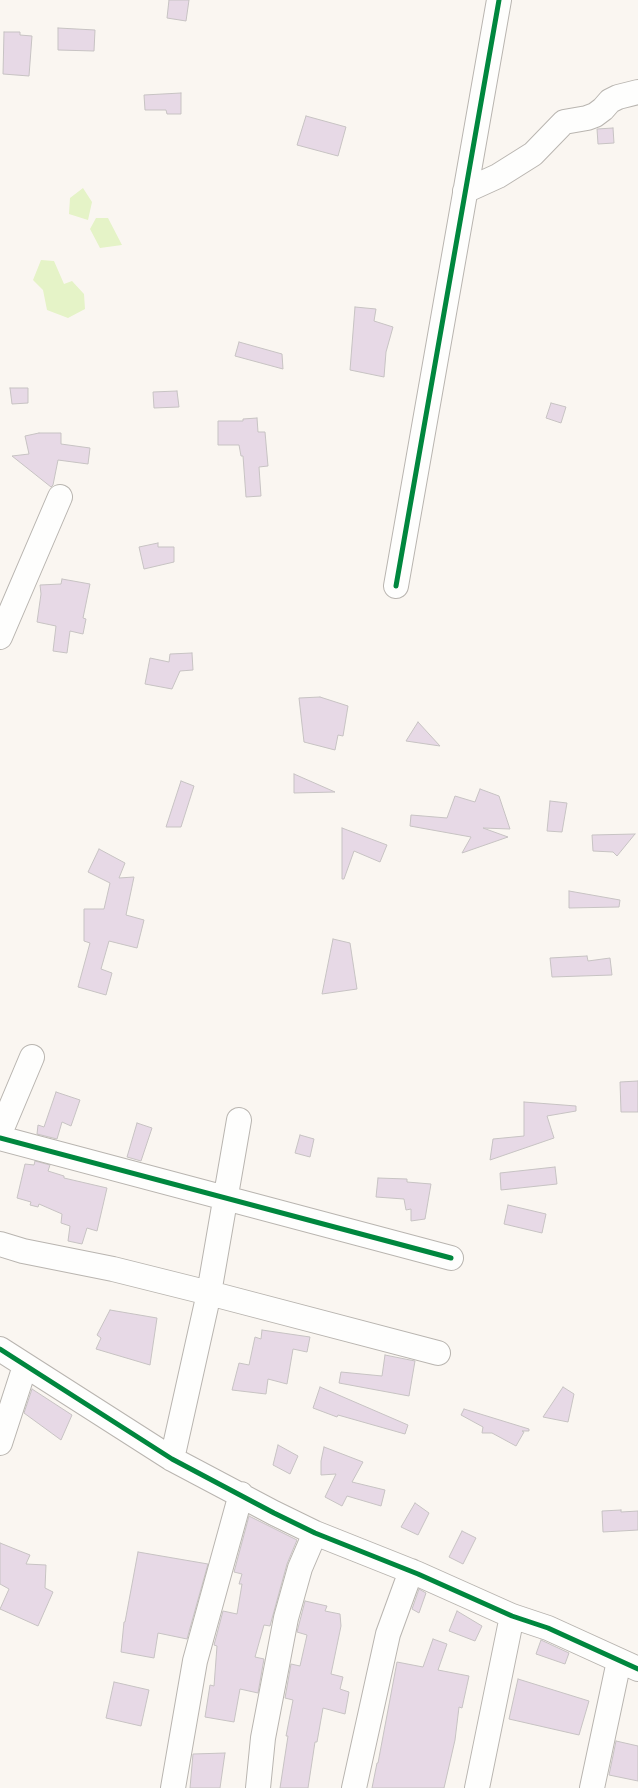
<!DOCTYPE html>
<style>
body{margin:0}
canvas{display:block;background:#faf6f1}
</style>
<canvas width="638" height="1788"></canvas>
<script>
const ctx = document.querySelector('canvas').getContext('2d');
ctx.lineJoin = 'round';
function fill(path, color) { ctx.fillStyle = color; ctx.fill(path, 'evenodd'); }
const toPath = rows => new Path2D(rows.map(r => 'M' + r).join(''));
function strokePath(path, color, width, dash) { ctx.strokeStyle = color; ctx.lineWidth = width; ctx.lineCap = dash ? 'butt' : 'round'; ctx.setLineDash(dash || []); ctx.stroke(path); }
fill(toPath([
 [83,188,92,202,88,220,69,214,70,198],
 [96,218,108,218,122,245,100,248,90,229],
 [41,260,54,261,64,284,72,281,84,294,85,309,68,318,47,310,43,290,33,280]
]), '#e5f3c7');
const building = toPath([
 [169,0,189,0,186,21,167,18,169,0],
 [58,28,95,30,94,51,58,50,58,28],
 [4,32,20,32,20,35,32,36,29,76,3,74,4,32],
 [181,93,181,114,167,114,166,110,145,110,144,95,181,93],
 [306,116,346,127,338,156,297,145,306,116],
 [613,128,614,143,598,144,597,129,613,128],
 [355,307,376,309,374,321,393,327,386,352,384,377,350,370,355,307],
 [239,342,282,354,283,369,235,356,239,342],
 [10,388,28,388,28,403,12,404,10,388],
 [177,391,179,407,154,408,153,392,177,391],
 [551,403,566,407,561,423,546,418,551,403],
 [257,418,258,432,265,432,268,466,259,467,261,496,246,497,243,456,241,456,239,445,218,445,218,421,243,421,243,419,257,418],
 [39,433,61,433,61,444,90,448,88,464,58,460,53,485,51,487,12,456,29,454,25,436,39,433],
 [158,543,158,547,174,547,174,562,144,569,139,547,158,543],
 [62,579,90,584,83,618,86,619,83,634,70,631,67,653,53,651,56,626,37,622,41,594,40,585,61,584,62,579],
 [192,653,193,670,180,671,172,689,145,684,150,658,169,662,170,654,192,653],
 [320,697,348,706,343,736,338,735,335,750,304,742,299,698,320,697],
 [418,722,440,746,406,741,418,722],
 [294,774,335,792,294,793,294,774],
 [181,781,194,786,181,827,166,827,181,781],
 [480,789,499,796,510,829,483,828,508,837,462,853,471,837,410,826,411,815,447,818,455,796,475,802,480,789],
 [550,801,567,803,562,832,547,831,550,801],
 [342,828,387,845,380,862,354,851,344,879,342,879,342,828],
 [635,834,617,856,613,852,593,851,592,835,635,834],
 [99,849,125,863,119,878,134,877,126,915,144,920,137,948,109,941,101,969,112,973,106,995,78,987,90,943,84,941,84,909,104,909,110,883,88,872,99,849],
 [569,891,620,900,619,907,569,908,569,891],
 [333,939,350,943,357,989,322,994,333,939],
 [587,956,588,961,610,958,612,975,552,977,550,958,587,956],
 [638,1081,638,1112,621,1112,620,1082,638,1081],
 [56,1092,80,1100,71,1126,62,1122,57,1139,37,1134,38,1125,44,1127,56,1092],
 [524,1102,576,1106,576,1111,547,1116,554,1138,490,1160,493,1139,524,1136,524,1102],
 [137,1123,152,1128,141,1161,127,1157,137,1123],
 [300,1135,314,1139,310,1157,295,1153,300,1135],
 [35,1161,50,1165,48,1171,64,1176,64,1178,107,1188,97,1231,87,1228,82,1244,68,1241,70,1226,61,1223,62,1214,39,1204,38,1207,30,1205,31,1202,17,1198,25,1164,34,1165,35,1161],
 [555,1167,557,1184,501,1190,500,1173,555,1167],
 [378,1178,407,1179,407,1182,431,1184,425,1219,411,1221,411,1209,406,1210,404,1199,376,1197,378,1178],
 [508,1205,546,1214,542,1233,504,1224,508,1205],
 [110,1310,157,1318,150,1365,96,1349,101,1338,97,1335,110,1310],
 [262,1330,310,1337,307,1352,293,1349,287,1384,268,1379,266,1394,232,1390,239,1363,249,1365,255,1337,261,1339,262,1330],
 [385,1355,415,1361,409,1396,339,1383,341,1372,382,1376,385,1355],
 [320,1387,408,1425,405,1434,338,1415,337,1417,313,1408,320,1387],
 [563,1387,574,1394,568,1422,543,1417,563,1387],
 [32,1389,72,1415,61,1440,24,1413,32,1389],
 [464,1409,529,1429,529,1431,522,1431,524,1432,516,1446,492,1433,482,1433,483,1427,461,1415,464,1409],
 [278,1445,298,1456,290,1474,273,1465,278,1445],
 [324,1447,363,1462,352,1482,385,1490,381,1506,347,1496,342,1506,325,1497,336,1474,321,1475,321,1461,324,1447],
 [415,1503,429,1513,418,1535,401,1527,415,1503],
 [621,1510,621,1512,638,1511,638,1530,603,1532,602,1511,621,1510],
 [249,1516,297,1540,287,1564,270,1626,264,1625,255,1657,264,1659,258,1693,240,1689,234,1722,205,1717,210,1685,214,1686,217,1646,214,1645,223,1611,237,1614,242,1584,239,1584,242,1574,234,1572,249,1516],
 [462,1531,476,1538,463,1564,449,1557,462,1531],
 [0,1543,30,1555,26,1564,46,1565,45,1588,53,1592,38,1626,0,1609,9,1589,0,1584,0,1543],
 [138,1552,208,1564,187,1639,158,1633,154,1658,121,1652,124,1622,125,1622,138,1552],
 [419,1589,426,1593,419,1613,412,1609,419,1589],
 [305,1601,327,1606,325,1611,340,1614,341,1626,331,1674,343,1677,340,1689,349,1692,345,1714,323,1708,317,1742,315,1742,308,1788,280,1788,288,1736,286,1736,293,1700,285,1698,291,1664,300,1666,307,1635,297,1632,305,1601],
 [457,1611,482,1626,475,1641,449,1631,457,1611],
 [433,1639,447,1644,438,1670,469,1676,462,1708,459,1707,455,1740,444,1788,372,1788,377,1763,378,1763,397,1662,423,1667,433,1639],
 [541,1640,569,1653,565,1664,536,1654,541,1640],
 [518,1679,589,1701,579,1735,509,1719,518,1679],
 [114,1682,149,1690,141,1726,106,1718,114,1682],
 [616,1741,638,1746,638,1781,609,1775,616,1741],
 [225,1753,220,1788,190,1788,193,1754,225,1753]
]);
fill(building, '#e7d9e6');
strokePath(building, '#c7c3c3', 1);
const minor = toPath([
 [465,191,498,176,533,154,564,122,587,118,595,115,603,109,610,101,618,97,638,92],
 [396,586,499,0],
 [0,637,60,497],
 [0,1133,32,1057],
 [0,1138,451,1258],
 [0,1244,23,1251,113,1269,209,1293,438,1353],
 [0,1349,172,1459,274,1513,315,1533,418,1574,512,1616,548,1628,638,1669],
 [0,1443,25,1366],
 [172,1459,209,1293,239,1120],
 [173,1788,195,1661,241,1494],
 [258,1788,263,1738,286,1618,300,1568,315,1533],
 [354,1788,388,1634,411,1571],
 [477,1788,512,1616],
 [592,1788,619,1661]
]);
strokePath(minor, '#b9b5b0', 26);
strokePath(minor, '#fefefd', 24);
strokePath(toPath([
 [396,586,499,0],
 [0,1138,451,1258],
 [0,1349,172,1459,274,1513,315,1533,418,1574,512,1616,548,1628,638,1669]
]), '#00873e', 5);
</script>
